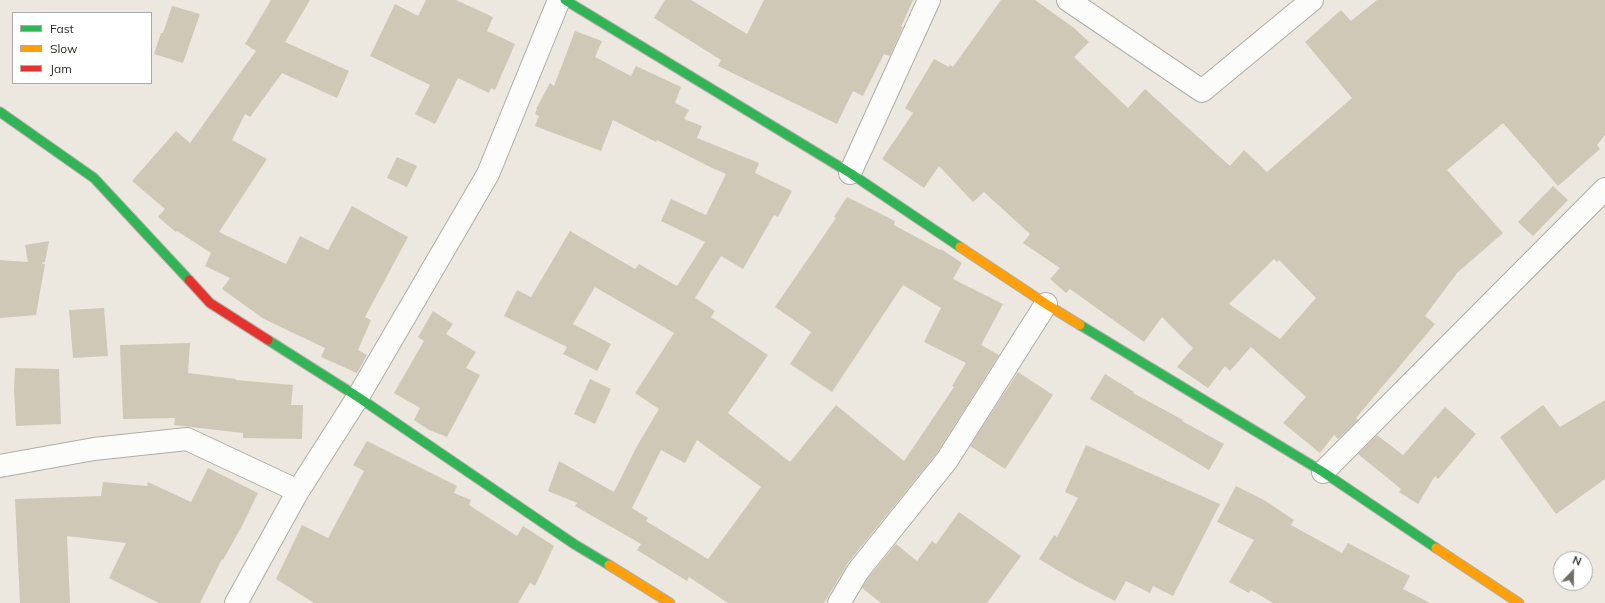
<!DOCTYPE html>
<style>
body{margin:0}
#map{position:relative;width:1605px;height:603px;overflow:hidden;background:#ece8df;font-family:Mulish,sans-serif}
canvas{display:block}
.legend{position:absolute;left:12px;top:12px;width:140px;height:72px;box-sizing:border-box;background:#fff;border:1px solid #ababa8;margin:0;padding:5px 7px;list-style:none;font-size:12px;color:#2e2c26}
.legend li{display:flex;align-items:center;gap:8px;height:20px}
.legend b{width:20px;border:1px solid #ababa8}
.north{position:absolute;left:1553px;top:551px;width:40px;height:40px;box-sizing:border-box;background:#fff;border:1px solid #ababa8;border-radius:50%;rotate:22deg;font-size:11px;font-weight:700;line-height:16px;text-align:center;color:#2e2c26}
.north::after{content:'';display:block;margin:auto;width:14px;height:18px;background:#706e67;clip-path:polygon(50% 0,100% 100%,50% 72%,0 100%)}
</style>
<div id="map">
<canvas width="1605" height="603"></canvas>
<ul class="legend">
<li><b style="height:5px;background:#30b455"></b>Fast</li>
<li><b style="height:5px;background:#ff9f0a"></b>Slow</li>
<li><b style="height:5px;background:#e5322d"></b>Jam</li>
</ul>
<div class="north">N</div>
</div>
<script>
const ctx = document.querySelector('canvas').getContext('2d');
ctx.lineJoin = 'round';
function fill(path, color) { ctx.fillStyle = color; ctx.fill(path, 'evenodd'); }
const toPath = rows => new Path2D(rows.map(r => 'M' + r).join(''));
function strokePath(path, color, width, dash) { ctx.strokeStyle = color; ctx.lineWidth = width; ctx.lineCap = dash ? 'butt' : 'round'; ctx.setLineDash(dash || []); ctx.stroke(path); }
fill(toPath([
 [271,0,310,0,285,42,349,71,337,98,282,73,250,117,245,114,232,140,267,159,219,232,286,264,300,236,328,250,352,206,408,237,365,317,371,320,358,350,367,355,357,373,321,357,325,348,264,319,222,289,230,278,205,266,211,253,177,231,176,232,158,217,165,209,132,181,176,131,190,143,256,51,245,44],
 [426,0,456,0,493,17,487,31,515,44,495,90,491,88,489,93,458,78,435,124,415,114,430,85,370,56,395,4,418,16],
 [665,0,691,0,747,34,764,0,913,0,901,27,903,27,890,56,884,54,863,96,853,91,837,124,718,66,721,60,654,18],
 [1001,0,1035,0,1074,28,1089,42,1074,57,1128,108,1145,89,1230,166,1244,150,1267,172,1352,98,1305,42,1341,10,1351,21,1377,0,1605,0,1605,135,1597,145,1600,149,1558,186,1503,123,1447,170,1503,233,1457,273,1425,316,1435,324,1356,418,1358,420,1338,439,1334,435,1320,453,1283,423,1306,397,1251,347,1230,371,1225,366,1208,388,1177,367,1193,348,1162,317,1144,342,1070,289,1066,293,1050,279,1060,268,1023,243,1030,234,984,192,973,202,939,166,924,188,882,159,913,113,905,108,934,59,949,67,950,65,953,67],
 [1274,259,1277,262,1279,260,1316,298,1280,339,1229,304],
 [172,6,200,14,183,63,154,54,161,33,163,33],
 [575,31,602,41,595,57,631,76,636,66,681,87,675,103,689,110,684,119,702,126,697,138,759,163,755,173,792,191,778,217,774,215,743,269,721,256,695,298,715,311,711,317,768,355,728,413,790,462,836,405,904,461,954,387,952,386,966,363,924,342,941,308,903,285,832,392,790,364,811,332,775,307,836,218,834,217,847,197,895,221,894,225,940,250,941,249,962,263,953,279,1003,304,981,345,999,355,937,453,848,563,824,603,728,603,689,577,687,581,637,550,641,544,575,506,577,503,548,491,559,461,614,492,637,446,659,409,635,393,674,333,595,287,573,324,611,344,597,371,563,354,567,347,504,316,517,290,531,297,570,231,635,269,639,264,677,286,705,242,661,221,671,199,706,215,726,174,710,167,657,140,656,142,613,120,601,151,535,126,539,116,535,114,537,109,536,109,550,83,554,86],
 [697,440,761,487,708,559,646,521,648,518,632,508,661,450,685,463],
 [397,157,417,166,407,187,387,178],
 [1553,186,1568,200,1533,236,1518,222],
 [49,241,45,262,41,263,45,264,36,315,0,318,0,260,28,262,25,245],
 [104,308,108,356,73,358,69,310],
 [433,311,453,324,446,334,476,352,466,368,480,375,447,437,429,430,414,420,420,408,394,393,424,341,418,337],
 [190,343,188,373,236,379,236,380,293,385,291,405,303,405,302,439,243,438,243,433,174,425,175,418,123,419,120,345],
 [15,368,59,369,61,424,16,426,14,390],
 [1018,372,1053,395,1005,469,970,446],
 [1105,374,1134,392,1133,393,1183,420,1182,421,1224,444,1209,470,1090,399],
 [590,379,611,389,595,424,574,414],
 [1605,400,1605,479,1556,514,1500,437,1543,405,1560,427],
 [1445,407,1476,434,1438,479,1435,476,1418,504,1399,492,1401,489,1358,454,1377,435,1403,455],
 [367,441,457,486,454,493,471,500,469,505,517,536,523,526,554,546,535,586,530,583,518,603,314,603,276,579,302,525,328,538,364,471,353,465],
 [1086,445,1220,504,1173,596,1153,586,1150,593,1126,581,1115,601,1074,580,1039,559,1054,535,1057,537,1078,498,1065,492],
 [208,468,258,493,243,524,223,560,222,559,200,603,159,603,109,578,126,543,67,536,70,603,20,603,15,499,101,496,103,482,147,486,148,482,191,502],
 [1236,486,1264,500,1294,520,1291,525,1342,553,1348,543,1410,576,1403,589,1430,603,1273,603,1251,590,1249,593,1229,582,1254,540,1217,522],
 [959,512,1021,556,987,603,881,603,862,588,868,578,896,544,917,561,932,541,936,544]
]), '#cfc8b6');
const street = toPath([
 [1068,0,1202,91,1312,0],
 [850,173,929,0],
 [0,466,94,449,187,439,298,491],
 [1323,472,1605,189],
 [236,603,298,491,358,397,488,174,559,0],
 [839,603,858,571,947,460,1046,304]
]);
const fast = toPath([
 [565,0,850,173,960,247],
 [0,112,94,178,189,280],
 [1080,325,1323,472,1436,548],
 [268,340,358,397,574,544,609,565]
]);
const slow = toPath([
 [960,247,1046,304,1080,325],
 [1436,548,1519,603],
 [609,565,670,603]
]);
const jam = toPath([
 [189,280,210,303,268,340]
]);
strokePath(street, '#b0ada6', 24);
strokePath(fast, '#b0ada6', 11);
strokePath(slow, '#b0ada6', 11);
strokePath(jam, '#b0ada6', 11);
strokePath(street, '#fcfcfa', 22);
strokePath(fast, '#30b455', 9);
strokePath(slow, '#ff9f0a', 9);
strokePath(jam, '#e5322d', 9);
</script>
